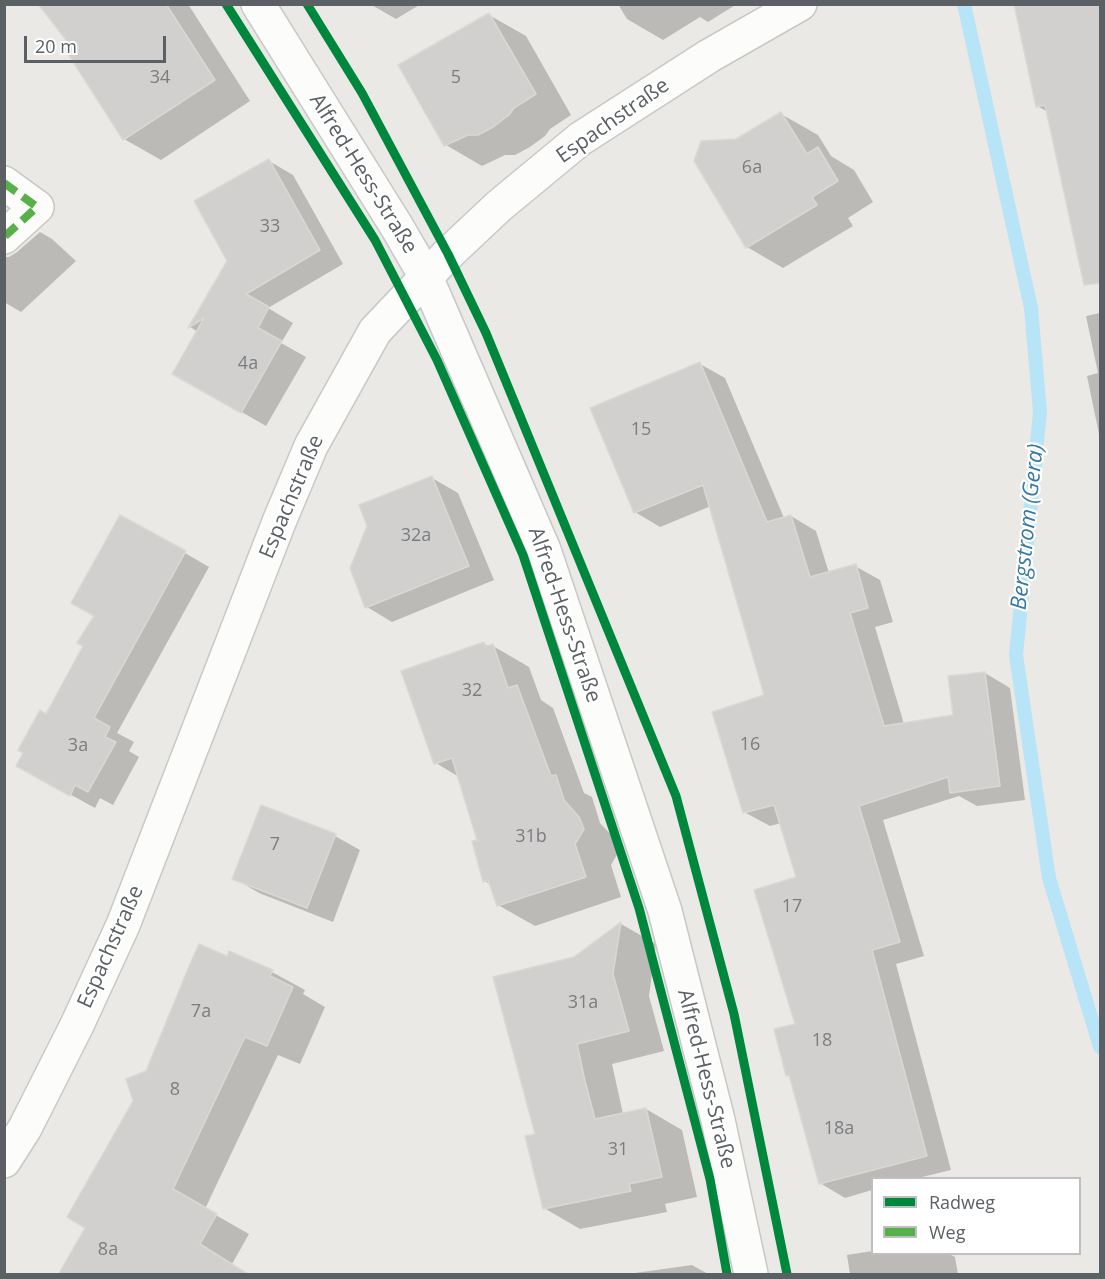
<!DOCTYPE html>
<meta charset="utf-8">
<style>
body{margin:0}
#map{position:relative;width:1105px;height:1279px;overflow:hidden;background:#ebe9e5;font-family:"Open Sans",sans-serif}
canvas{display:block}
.frame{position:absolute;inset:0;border:6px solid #5b6064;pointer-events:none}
.legend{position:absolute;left:871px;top:1177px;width:210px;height:78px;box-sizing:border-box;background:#fff;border:2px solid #bdbfc1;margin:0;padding:8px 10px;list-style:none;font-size:18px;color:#5b6064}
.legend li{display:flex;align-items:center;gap:12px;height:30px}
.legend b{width:30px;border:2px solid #bdbfc1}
.scale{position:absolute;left:24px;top:36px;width:142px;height:27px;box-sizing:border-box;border:3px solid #5b6064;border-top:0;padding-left:8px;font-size:18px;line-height:21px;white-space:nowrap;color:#5b6064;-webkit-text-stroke:4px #fff;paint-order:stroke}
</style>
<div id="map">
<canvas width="1105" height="1279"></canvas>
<div class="frame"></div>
<ul class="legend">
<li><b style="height:8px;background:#00873e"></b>Radweg</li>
<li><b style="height:8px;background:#58b04a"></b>Weg</li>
</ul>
<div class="scale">20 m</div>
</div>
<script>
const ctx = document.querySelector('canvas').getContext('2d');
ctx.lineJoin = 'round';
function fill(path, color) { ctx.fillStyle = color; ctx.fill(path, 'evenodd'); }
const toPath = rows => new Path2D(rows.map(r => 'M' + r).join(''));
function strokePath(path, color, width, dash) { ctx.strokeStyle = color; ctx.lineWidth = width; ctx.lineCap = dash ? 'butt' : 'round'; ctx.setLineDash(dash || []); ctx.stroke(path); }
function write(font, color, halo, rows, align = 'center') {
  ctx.font = font + ' "Open Sans",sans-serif'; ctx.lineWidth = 4.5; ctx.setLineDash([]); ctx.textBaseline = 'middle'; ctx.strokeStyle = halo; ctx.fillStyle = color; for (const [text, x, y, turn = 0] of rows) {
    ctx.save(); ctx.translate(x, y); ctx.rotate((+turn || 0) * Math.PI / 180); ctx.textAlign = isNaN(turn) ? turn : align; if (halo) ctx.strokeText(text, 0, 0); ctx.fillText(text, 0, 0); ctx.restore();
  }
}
fill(toPath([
 [40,4,188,4,250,101,161,160,124,139,73,46],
 [370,4,421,4,396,19],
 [618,4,737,4,708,22,700,17,663,40,627,19],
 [1100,4,1048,112,1037,106],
 [489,15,526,36,571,115,550,129,545,136,530,147,515,155,505,155,482,166,446,145],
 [781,114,818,135,831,156,854,170,873,202,848,218,853,226,783,268,747,247,737,141],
 [269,161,293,175,343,264,268,308,293,323,281,343,306,357,266,426,174,373,198,332,190,327,229,261],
 [40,232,52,239,76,261,21,312,4,302,4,257,9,257,17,252],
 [1100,313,1100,439,1087,376,1098,373,1086,316],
 [700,364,725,378,784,518,791,516,816,531,829,573,855,566,880,580,893,622,875,627,904,724,955,716,985,673,1010,688,1025,800,977,806,959,796,883,820,924,956,896,964,951,1170,918,1178,872,1178,872,1190,845,1198,820,1183,791,1077,788,1075,797,1025,798,878,781,823,770,826,744,812,766,696,711,506,660,527,635,512],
 [432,478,458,493,494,580,392,622,367,607],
 [185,553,209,567,117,733,134,742,129,751,139,757,113,805,100,798,95,808,42,779,47,716],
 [483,643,490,647,493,646,529,667,541,700,553,708,584,793,592,797,600,823,616,840,619,851,611,865,621,897,535,926,498,905,491,885,485,881,479,841,459,777,436,763],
 [335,836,360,850,333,922,259,893,234,878],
 [621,924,656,944,649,996,664,1051,612,1064,623,1114,646,1109,682,1130,697,1197,665,1204,667,1212,580,1229,544,1208,537,1135,574,959],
 [230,953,272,972,305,990,303,994,325,1007,300,1064,278,1055,205,1209,249,1234,232,1264,244,1271,242,1274,87,1227,147,1072,228,958],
 [872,1251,872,1254,949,1254,955,1257,958,1274,850,1274,847,1255],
 [692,1265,708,1274,628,1274]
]), '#0003');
strokePath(toPath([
 [964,4,1031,308,1040,412,1016,655,1049,878,1100,1047]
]), '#b8e4f7', 14);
const building = toPath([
 [38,4,166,4,215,80,123,140,65,49,70,45,38,4],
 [1014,4,1101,4,1101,283,1084,285,1045,105,1036,107,1014,4],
 [489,13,536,94,514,108,509,115,493,127,478,135,468,135,444,146,398,65,489,13],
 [781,112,807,154,818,147,838,181,812,197,817,205,746,248,694,161,701,141,736,139,781,112],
 [269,159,320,250,246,294,269,307,258,328,282,341,241,413,172,374,204,318,188,328,227,261,194,201,269,159],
 [700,362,767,522,791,515,810,577,856,564,868,608,850,613,884,726,953,715,948,676,985,672,1000,786,950,793,948,777,859,806,900,942,872,950,927,1156,819,1184,789,1075,786,1076,774,1029,795,1024,754,890,796,877,774,805,743,813,712,712,764,695,703,485,634,513,590,408,700,362],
 [432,476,469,566,365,608,350,568,367,526,359,505,432,476],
 [120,515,186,551,94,718,110,727,105,737,116,742,88,792,75,785,70,796,16,766,23,753,18,750,40,710,46,714,83,646,77,643,94,616,71,603,120,515],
 [484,642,485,647,493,644,508,688,517,685,551,776,556,775,564,800,579,817,584,829,575,844,586,877,497,906,488,880,483,882,472,841,477,840,452,758,434,764,401,671,484,642],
 [261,805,336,834,307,908,232,879,261,805],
 [621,922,613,974,629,1031,577,1044,585,1081,595,1119,646,1108,662,1177,629,1184,631,1191,543,1209,525,1136,535,1134,493,977,574,957,621,922],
 [199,944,227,956,229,951,273,970,270,976,293,987,267,1046,245,1037,173,1189,217,1214,200,1244,249,1275,58,1275,85,1228,67,1217,133,1101,126,1079,146,1071,190,964,199,944]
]);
fill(building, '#d2d0ce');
strokePath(building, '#dad8d4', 1.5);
const street = toPath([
 [4,183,37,207,4,237]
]);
const secondary = toPath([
 [258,4,397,227,426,277,544,550,665,911,718,1120,751,1274],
 [4,1161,25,1128,77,1025,123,925,279,522,311,446,375,331,448,254,499,206,580,139,709,56,800,4]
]);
strokePath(street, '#c7c7c6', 36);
strokePath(secondary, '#c7c8c8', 36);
strokePath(street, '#fcfcfb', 33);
strokePath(secondary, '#fcfcfb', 33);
strokePath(toPath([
 [4,183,37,207,4,237]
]), '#58b04a', 8, [15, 8]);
strokePath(toPath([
 [226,4,375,240,437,360,523,555,639,908,710,1179,727,1274],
 [307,4,362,93,448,254,486,333,676,796,734,1014,787,1274]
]), '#00873e', 9);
write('18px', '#7a7d80', null, [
 ["34",160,78],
 ["5",456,78],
 ["6a",752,168],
 ["33",270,227],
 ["4a",248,364],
 ["15",641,430],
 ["32a",416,536],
 ["32",472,691],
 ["16",750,745],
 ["3a",78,746],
 ["31b",531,837],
 ["7",275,845],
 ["17",792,907],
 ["31a",583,1003],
 ["7a",201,1012],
 ["18",822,1041],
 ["8",175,1090],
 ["18a",839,1129],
 ["31",618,1150],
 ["8a",108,1250]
]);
write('21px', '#5b6064', '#fff', [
 ["Espachstraße",613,121,-35],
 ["Alfred-Hess-Straße",363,174,58],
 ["Espachstraße",292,497,-67],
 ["Alfred-Hess-Straße",564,615,71],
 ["Espachstraße",111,947,-66],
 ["Alfred-Hess-Straße",706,1079,76]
]);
write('italic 22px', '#3579a4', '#fff', [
 ["Bergstrom (Gera)",1028,527,-84]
]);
</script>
